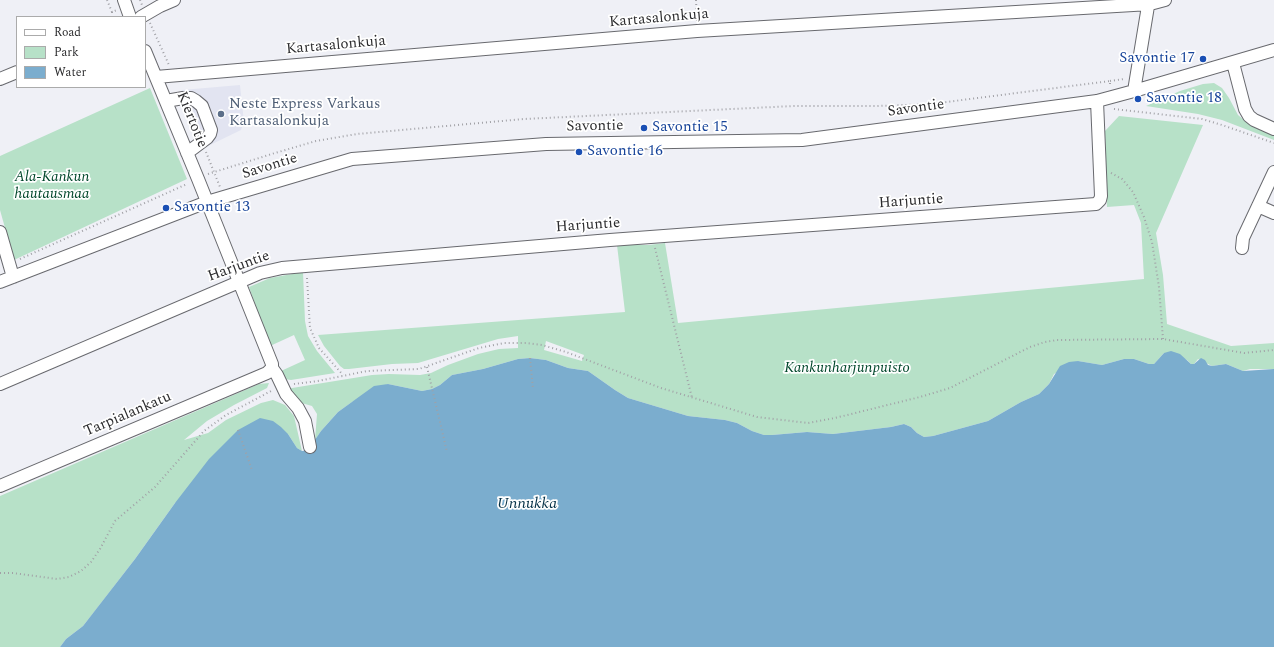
<!DOCTYPE html>
<style>
body{margin:0}
#map{position:relative;width:1274px;height:647px;overflow:hidden;background:#eff0f6;font-family:Spectral,serif}
canvas{display:block}
.legend{position:absolute;left:16px;top:16px;width:130px;height:72px;box-sizing:border-box;background:#fff;border:1px solid #ababab;margin:0;padding:5px 7px;list-style:none;font-size:12px;color:#2c2c2e}
.legend li{display:flex;align-items:center;gap:8px;height:20px}
.legend b{width:20px;border:1px solid #ababab}
</style>
<div id="map">
<canvas width="1274" height="647"></canvas>
<ul class="legend">
<li><b style="height:5px;background:#fff"></b>Road</li>
<li><b style="height:11px;background:#b7e1c8"></b>Park</li>
<li><b style="height:11px;background:#7badce"></b>Water</li>
</ul>
</div>
<script>
const ctx = document.querySelector('canvas').getContext('2d');
ctx.lineJoin = 'round';
function fill(path, color) { ctx.fillStyle = color; ctx.fill(path, 'evenodd'); }
const toPath = rows => new Path2D(rows.map(r => 'M' + r).join(''));
function strokePath(path, color, width, dash) { ctx.strokeStyle = color; ctx.lineWidth = width; ctx.lineCap = dash ? 'butt' : 'round'; ctx.setLineDash(dash || []); ctx.stroke(path); }
function write(font, color, halo, rows, align = 'center') {
  ctx.font = font + ' Spectral,serif'; ctx.lineWidth = 3.5; ctx.setLineDash([]); ctx.textBaseline = 'middle'; ctx.strokeStyle = halo; ctx.fillStyle = color; for (const [text, x, y, turn = 0] of rows) {
    ctx.save(); ctx.translate(x, y); ctx.rotate((+turn || 0) * Math.PI / 180); ctx.textAlign = isNaN(turn) ? turn : align; if (halo) ctx.strokeText(text, 0, 0); ctx.fillText(text, 0, 0); ctx.restore();
  }
}
fill(toPath([
 [240,85,244,122,241,130,206,147,182,90]
]), '#e2e4f1');
fill(toPath([
 [1214,83,1222,88,1229,98,1238,115,1250,125,1274,136,1274,140,1222,120,1198,114,1146,106,1180,91,1203,84],
 [150,88,187,179,14,260,0,210,0,156],
 [1119,116,1203,125,1156,233,1163,275,1167,324,1231,346,1274,343,1274,369,1250,369,1243,371,1226,364,1212,366,1198,359,1194,364,1191,364,1187,360,1164,353,1154,364,1149,364,1134,359,1124,359,1102,365,1078,361,1054,374,1049,384,1039,394,1021,402,988,421,933,436,924,437,917,433,911,427,904,424,891,427,833,434,807,432,772,435,764,435,752,431,737,423,725,420,688,416,628,398,615,390,588,371,568,368,546,360,530,358,518,359,483,369,452,375,440,385,432,389,422,391,388,384,352,402,338,412,321,431,315,440,317,414,312,406,298,402,286,389,372,375,389,374,420,375,431,373,448,365,478,354,499,349,518,348,518,336,498,339,418,363,392,364,349,369,344,369,340,366,324,346,318,335,625,312,617,245,649,245,665,243,678,323,1144,279,1141,223,1134,205,1107,207,1105,131],
 [546,341,584,355,582,361,544,350],
 [303,272,305,321,308,336,317,351,335,373,291,380,284,379,281,371,305,360,294,335,270,346,249,287,270,278],
 [269,383,267,388,234,405,207,421,184,440,208,433,226,420,261,403,273,400,285,405,294,416,302,451,297,448,288,434,175,503,135,559,94,612,83,626,66,639,60,647,0,647,0,496,259,384]
]), '#b7e1c8');
fill(toPath([
 [1171,351,1180,354,1191,364,1194,364,1201,358,1205,360,1208,365,1212,366,1226,364,1243,371,1274,369,1274,647,60,647,66,639,83,626,135,559,175,503,209,459,238,430,260,418,273,421,281,427,288,434,297,448,302,451,308,450,321,431,338,412,374,386,388,384,422,391,432,389,440,385,452,375,483,369,518,359,530,358,546,360,568,368,588,371,615,390,628,398,688,416,725,420,737,423,752,431,764,435,772,435,807,432,833,434,891,427,904,424,911,427,917,433,924,437,933,436,988,421,1021,402,1039,394,1049,384,1060,366,1069,362,1078,361,1102,365,1124,359,1134,359,1149,364,1154,364,1164,353]
]), '#7badce');
const minor = toPath([
 [124,0,130,17],
 [141,17,160,6,174,0],
 [1233,63,1245,109,1249,116,1254,120,1274,129],
 [156,77,697,31,1150,4,1165,0],
 [0,79,17,72],
 [1134,91,1149,0],
 [166,101,183,98,191,98,196,101,202,106,211,130,210,134,207,138,187,153],
 [1258,206,1274,213],
 [0,232,13,277],
 [1242,248,1243,238,1274,172],
 [0,282,207,202,352,159,546,144,802,140,1097,101,1134,91,1274,50],
 [272,368,277,375,286,394,298,408,305,421,310,447],
 [0,384,260,273,282,268,610,240,1096,204,1100,200,1101,196,1097,101],
 [0,486,267,373,272,368,272,364,198,179,145,51]
]);
strokePath(minor, '#68696e', 14);
strokePath(toPath([
 [107,0,112,12],
 [140,0,142,5],
 [696,0,697,21],
 [112,17,112,12,117,10],
 [150,23,169,65],
 [1110,81,1124,79],
 [1114,109,1202,119,1222,125,1274,143],
 [188,110,197,131],
 [206,152,220,187],
 [1111,173,1122,179,1133,192,1144,217,1152,242,1159,287,1163,339],
 [208,174,275,153,316,141,357,134,524,119,794,106,877,106,931,104,1110,81,1110,87],
 [655,248,692,398],
 [20,259,187,184],
 [307,278,310,328,319,348,343,375],
 [530,358,533,389],
 [427,367,447,452],
 [294,384,318,381,367,371,419,369,479,348,504,343,526,343,542,345,566,352,661,388,757,417,808,423,835,418,920,397,950,388,1030,347,1045,342,1057,340,1163,339,1244,353,1274,350],
 [238,430,252,470],
 [0,573,13,573,57,579,69,577,81,571,91,562,100,549,115,521,155,487,204,431,226,415,273,390]
]), '#a1a1a6', 2, [1, 3]);
strokePath(minor, '#fff', 12);
for (const [x, y, r, color] of [
 [1203,59,4,"#1a4fb4"],
 [1138,99,4,"#1a4fb4"],
 [221,114,4,"#5c6f8a"],
 [644,128,4,"#1a4fb4"],
 [579,152,4,"#1a4fb4"],
 [166,208,4,"#1a4fb4"]
]) { const dot = new Path2D(); dot.arc(x, y, r, 0, 2 * Math.PI); ctx.fillStyle = color; ctx.fill(dot); strokePath(dot, '#fff', 1.5); }
write('15px', '#2c2c2e', '#fff', [
 ["Kartasalonkuja",659,19,-5],
 ["Kartasalonkuja",336,46,-5],
 ["Savontie",916,109,-8],
 ["Kiertotie",191,120,68],
 ["Savontie",595,127,-1],
 ["Savontie",270,167,-17],
 ["Harjuntie",911,202,-4],
 ["Harjuntie",588,226,-4],
 ["Harjuntie",239,267,-20],
 ["Tarpialankatu",128,415,-23]
]);
write('15px', '#164399', '#fff', [
 ["Savontie 17",1195,59,"right"],
 ["Savontie 18",1146,99],
 ["Savontie 15",652,128],
 ["Savontie 16",587,152],
 ["Savontie 13",174,208]
], 'left');
write('15px', '#4e5e75', '#fff', [
 ["Neste Express Varkaus",229,105],
 ["Kartasalonkuja",229,122]
], 'left');
write('italic 15px', '#00472b', '#fff', [
 ["Ala-Kankun",52,178],
 ["hautausmaa",52,195],
 ["Kankunharjunpuisto",847,369]
]);
write('italic 16px', '#053147', '#fff', [
 ["Unnukka",527,505]
]);
</script>
